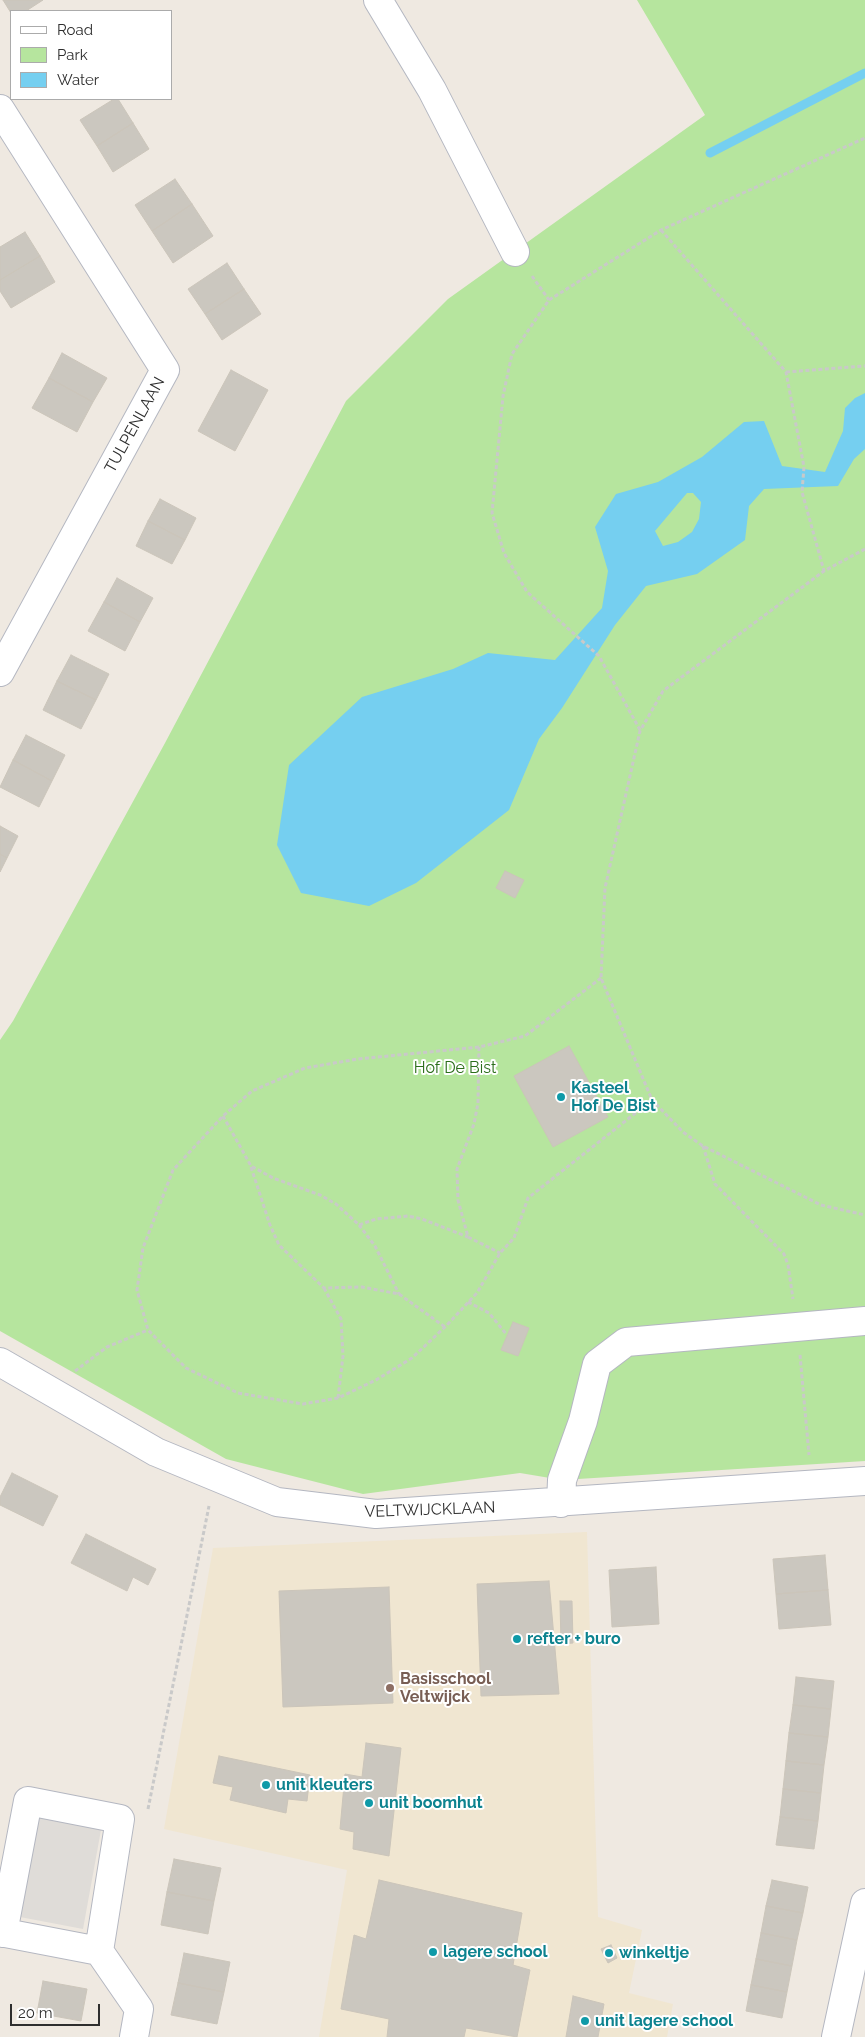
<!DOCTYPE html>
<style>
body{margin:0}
#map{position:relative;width:865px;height:2037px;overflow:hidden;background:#efe9e1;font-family:Raleway,sans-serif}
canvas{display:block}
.legend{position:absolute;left:10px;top:10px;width:162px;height:90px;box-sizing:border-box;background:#fff;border:1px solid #ababab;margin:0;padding:6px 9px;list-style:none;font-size:15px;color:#2e2e2e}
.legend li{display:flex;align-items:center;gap:10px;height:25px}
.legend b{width:25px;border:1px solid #ababab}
.scale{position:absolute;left:10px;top:2004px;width:90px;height:22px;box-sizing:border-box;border:2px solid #2e2e2e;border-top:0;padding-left:6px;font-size:15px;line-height:18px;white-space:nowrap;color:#2e2e2e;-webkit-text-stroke:4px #fff;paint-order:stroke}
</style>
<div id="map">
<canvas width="865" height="2037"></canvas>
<ul class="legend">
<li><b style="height:6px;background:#fff"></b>Road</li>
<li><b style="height:14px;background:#b6e59e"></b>Park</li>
<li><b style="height:14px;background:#75cff0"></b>Water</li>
</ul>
<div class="scale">20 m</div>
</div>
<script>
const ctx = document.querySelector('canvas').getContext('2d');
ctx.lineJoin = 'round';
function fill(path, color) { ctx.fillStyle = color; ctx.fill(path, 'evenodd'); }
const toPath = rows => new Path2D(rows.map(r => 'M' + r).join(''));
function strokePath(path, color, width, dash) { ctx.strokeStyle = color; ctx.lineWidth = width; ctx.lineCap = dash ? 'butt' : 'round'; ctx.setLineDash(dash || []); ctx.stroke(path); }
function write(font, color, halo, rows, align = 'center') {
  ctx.font = font + ' Raleway,sans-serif'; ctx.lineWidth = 4; ctx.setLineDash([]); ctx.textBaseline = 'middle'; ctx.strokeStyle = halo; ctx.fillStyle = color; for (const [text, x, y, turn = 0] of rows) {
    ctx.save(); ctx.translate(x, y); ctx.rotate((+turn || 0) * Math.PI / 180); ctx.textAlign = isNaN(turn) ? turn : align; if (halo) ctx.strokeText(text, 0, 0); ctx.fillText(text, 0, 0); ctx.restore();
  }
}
fill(toPath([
 [587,1532,598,1917,642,1930,629,1993,673,2004,667,2037,319,2037,347,1870,164,1829,213,1548]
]), '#f0e6d1');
fill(toPath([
 [637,0,865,0,865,1461,562,1480,520,1473,363,1494,226,1459,0,1331,0,1040,13,1021,165,743,346,401,448,299,705,115]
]), '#b6e59e');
fill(toPath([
 [39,1817,101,1830,83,1929,20,1917]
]), '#dfdcd8');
fill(toPath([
 [865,393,865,449,854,459,838,486,764,489,749,506,745,540,697,574,646,586,615,625,562,708,539,739,509,810,416,883,369,906,301,893,277,845,289,765,362,697,453,669,488,653,555,660,602,608,608,571,595,527,616,494,658,482,702,457,744,422,764,421,782,466,825,472,843,431,845,408,855,398],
 [687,493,693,493,701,502,699,519,692,532,678,542,663,546,655,531]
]), '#75cff0');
strokePath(toPath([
 [710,153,865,73]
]), '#75cff0', 9);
const building = toPath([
 [3,0,43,0,26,11,11,11,11,13,3,0],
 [114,99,118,99,133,123,97,146,80,120,114,99],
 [133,123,149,149,113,172,97,146,133,123],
 [175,179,192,204,152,231,135,205,175,179],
 [192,204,213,236,173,263,152,231,192,204],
 [25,232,40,256,0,280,0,247,25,232],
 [40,256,55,282,11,308,0,291,0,280,40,256],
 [227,263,244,289,205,314,188,289,227,263],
 [244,289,261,314,222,340,205,314,244,289],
 [62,353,107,378,93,402,49,378,62,353],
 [231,370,268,390,235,451,198,431,231,370],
 [49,378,93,402,77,432,32,408,49,378],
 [160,499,196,518,185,540,148,521,160,499],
 [148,521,185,540,172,564,136,546,148,521],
 [117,578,153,598,140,622,104,602,117,578],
 [104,602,140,622,125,651,88,631,104,602],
 [71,655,109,674,96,700,57,681,71,655],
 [57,681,96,700,81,729,43,710,57,681],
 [26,735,65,755,52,781,13,760,26,735],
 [13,760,52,781,39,807,0,787,13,760],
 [0,826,18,836,7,858,0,854,0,826],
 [0,854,7,858,0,872,0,854],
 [505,871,524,880,515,898,496,888,505,871],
 [569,1046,608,1117,553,1147,514,1076,569,1046],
 [513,1322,529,1328,518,1356,501,1350,513,1322],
 [12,1473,58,1496,43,1526,0,1505,0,1497,12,1473],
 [86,1534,156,1569,148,1585,133,1577,127,1591,71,1563,86,1534],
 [825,1555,828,1590,776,1594,773,1559,825,1555],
 [656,1567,659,1624,612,1627,609,1570,656,1567],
 [549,1581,559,1694,481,1696,477,1584,549,1581],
 [389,1587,393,1703,283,1707,279,1591,389,1587],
 [828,1590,831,1625,779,1629,776,1594,828,1590],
 [560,1601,572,1601,573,1643,561,1644,560,1601],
 [796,1677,834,1681,831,1709,793,1705,796,1677],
 [793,1705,831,1709,828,1737,789,1733,793,1705],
 [789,1733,828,1737,824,1765,786,1761,789,1733],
 [366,1743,401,1748,389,1856,353,1849,354,1832,340,1829,345,1774,362,1777,366,1743],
 [219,1756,310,1775,307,1801,288,1799,286,1813,230,1800,233,1787,213,1783,219,1756],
 [786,1761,824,1765,821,1793,783,1789,786,1761],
 [783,1789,821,1793,818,1821,780,1817,783,1789],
 [780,1817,818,1821,814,1849,776,1845,780,1817],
 [174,1859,221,1868,214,1901,167,1892,174,1859],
 [379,1880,522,1913,513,1965,530,1970,517,2037,466,2028,464,2037,387,2037,389,2019,341,2009,354,1935,366,1939,379,1880],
 [772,1880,808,1887,803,1913,766,1906,772,1880],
 [167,1892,214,1901,208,1934,161,1925,167,1892],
 [766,1906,803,1913,797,1940,761,1933,766,1906],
 [761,1933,797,1940,792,1966,756,1959,761,1933],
 [611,1945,617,1958,608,1963,601,1949,611,1945],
 [184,1953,230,1962,224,1992,178,1983,184,1953],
 [756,1959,792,1966,787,1992,751,1985,756,1959],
 [43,1981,87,1989,81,2021,37,2013,43,1981],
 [178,1983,224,1992,217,2024,171,2015,178,1983],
 [751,1985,787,1992,782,2018,746,2011,751,1985],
 [573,1996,604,2004,598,2037,566,2037,573,1996]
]);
fill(building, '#cbc7bf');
strokePath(building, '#cbc5ba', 1);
const minor = toPath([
 [378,0,432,90,515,252],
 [0,109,165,370,0,672],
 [0,1362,156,1452,277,1502,376,1514,865,1481],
 [561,1503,562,1480,583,1421,597,1364,626,1342,865,1321],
 [0,1932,99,1951],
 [3,1933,28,1801,120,1819,99,1951,139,2009,134,2037],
 [836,2037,865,1903]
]);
strokePath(minor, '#b4b7c1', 30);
strokePath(toPath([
 [661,230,786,372,804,467,802,492,824,571],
 [532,276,549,300],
 [786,372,865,366],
 [865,549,824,571,663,691,640,731,605,888,601,978,652,1100,683,1132,703,1146,821,1205,865,1215],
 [640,730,599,656,527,592,504,553,492,513,503,396,512,354,549,300,661,230,865,138],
 [601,978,525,1036,479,1047,358,1059,305,1068,252,1091,223,1116,173,1170,143,1248,137,1290,148,1330,186,1368,238,1393,303,1404,338,1398,376,1380,412,1358,445,1327,477,1293,500,1253,514,1238,528,1198,652,1100],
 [479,1047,478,1103,474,1124,457,1169,458,1200,468,1237,500,1253],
 [223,1116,251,1166,273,1178,320,1195,336,1204,359,1225,376,1219,408,1216,422,1219,468,1237],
 [703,1146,715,1184,784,1254,788,1265,793,1299],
 [251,1167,270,1225,279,1245,324,1288,362,1287,399,1294,445,1327],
 [359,1225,375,1246,399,1294],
 [324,1288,341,1319,343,1356,338,1398],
 [468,1302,489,1313,507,1335],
 [800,1355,809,1455],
 [75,1371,107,1347,148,1330],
 [148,1809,209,1506]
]), '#c9c9c9', 3, [4, 2.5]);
strokePath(minor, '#fff', 28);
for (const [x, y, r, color] of [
 [561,1097,5,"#0f9aa8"],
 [517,1639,5,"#0f9aa8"],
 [390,1688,5,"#8d6e63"],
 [266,1785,5,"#0f9aa8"],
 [369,1803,5,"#0f9aa8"],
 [433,1952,5,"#0f9aa8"],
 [609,1953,5,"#0f9aa8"],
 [585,2021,5,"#0f9aa8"]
]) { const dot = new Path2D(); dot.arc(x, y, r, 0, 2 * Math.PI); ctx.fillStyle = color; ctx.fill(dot); strokePath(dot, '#fff', 2); }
write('16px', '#2e2e2e', '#fff', [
 ["TULPENLAAN",135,425,-61],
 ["VELTWIJCKLAAN",430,1510,-2]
]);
write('16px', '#2c6e1b', '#fff', [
 ["Hof De Bist",455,1068]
]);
write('bold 16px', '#0d838f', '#fff', [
 ["Kasteel",571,1088],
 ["Hof De Bist",571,1106],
 ["refter + buro",527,1639],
 ["unit kleuters",276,1785],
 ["unit boomhut",379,1803],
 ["lagere school",443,1952],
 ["winkeltje",619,1953],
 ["unit lagere school",595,2021]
], 'left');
write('bold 16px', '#785e54', '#fff', [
 ["Basisschool",400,1679],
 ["Veltwijck",400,1697]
], 'left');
</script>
